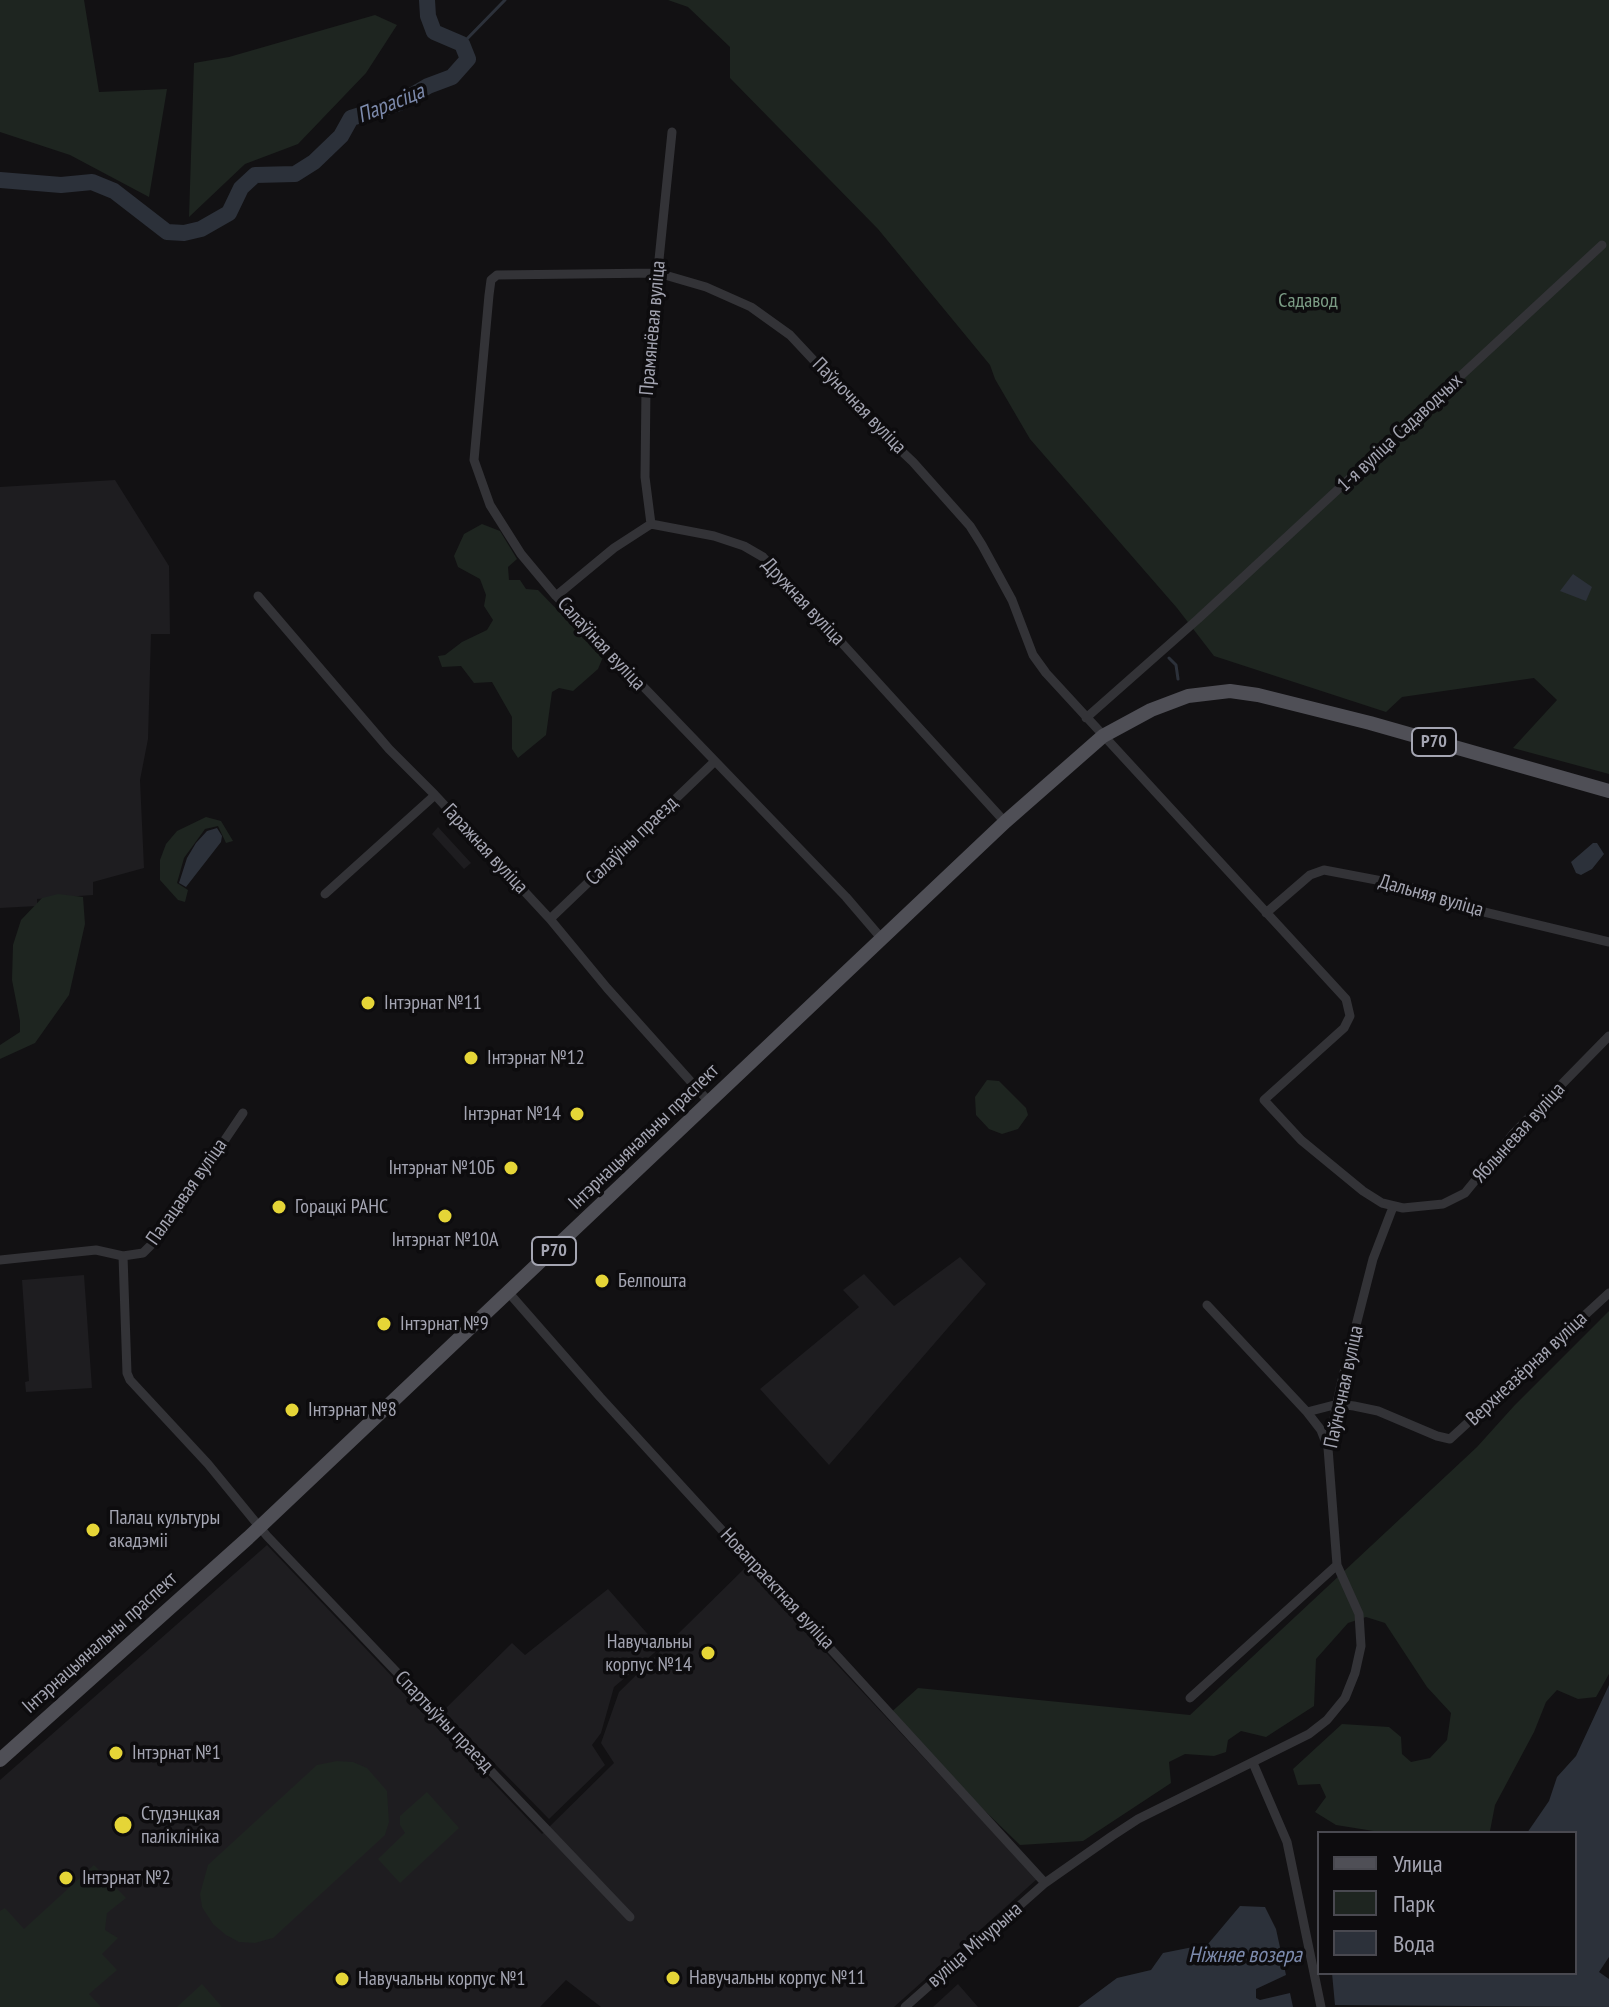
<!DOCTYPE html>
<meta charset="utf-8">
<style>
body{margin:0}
#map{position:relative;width:1609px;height:2007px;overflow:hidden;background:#121113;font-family:"PT Sans Narrow",sans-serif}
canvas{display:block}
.legend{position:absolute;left:1317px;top:1831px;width:260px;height:144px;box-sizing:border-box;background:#0d0c0e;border:2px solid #494950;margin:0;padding:10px 14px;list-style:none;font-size:24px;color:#a4a5b2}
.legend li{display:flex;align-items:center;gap:16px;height:40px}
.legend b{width:40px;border:2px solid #494950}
</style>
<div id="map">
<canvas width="1609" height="2007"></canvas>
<ul class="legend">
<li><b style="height:10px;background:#4f4f56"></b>Улица</li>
<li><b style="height:22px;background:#1e2520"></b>Парк</li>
<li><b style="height:22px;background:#2c313a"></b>Вода</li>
</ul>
</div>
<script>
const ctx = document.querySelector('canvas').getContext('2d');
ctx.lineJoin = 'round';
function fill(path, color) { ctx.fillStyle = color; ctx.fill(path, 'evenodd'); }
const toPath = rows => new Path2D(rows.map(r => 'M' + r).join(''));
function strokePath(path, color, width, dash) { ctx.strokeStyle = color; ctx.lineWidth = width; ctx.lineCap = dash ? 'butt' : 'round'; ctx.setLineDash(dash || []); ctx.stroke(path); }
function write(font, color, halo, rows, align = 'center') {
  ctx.font = font + ' "PT Sans Narrow",sans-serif'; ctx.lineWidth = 7; ctx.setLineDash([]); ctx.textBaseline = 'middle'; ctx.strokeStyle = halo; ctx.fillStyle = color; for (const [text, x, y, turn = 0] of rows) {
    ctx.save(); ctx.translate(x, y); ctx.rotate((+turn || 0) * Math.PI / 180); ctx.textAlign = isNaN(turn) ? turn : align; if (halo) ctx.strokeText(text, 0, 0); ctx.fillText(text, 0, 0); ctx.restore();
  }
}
fill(toPath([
 [115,480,169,566,170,634,151,634,148,739,140,780,144,868,93,882,93,895,37,899,37,906,0,908,0,487],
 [438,827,471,863,464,869,432,834],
 [960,1257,986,1284,829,1465,760,1389,859,1307,843,1290,864,1274,894,1306],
 [84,1275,92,1388,26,1392,25,1382,29,1381,22,1280],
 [267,1545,542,1834,614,1763,601,1743,619,1692,746,1567,1037,1879,894,2007,601,2007,566,1980,540,2007,0,2007,0,1780],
 [608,1589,660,1648,614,1687,601,1733,592,1745,605,1765,549,1819,443,1711,512,1643,525,1655],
 [958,1984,978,2007,933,2007]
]), '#1e1d20');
fill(toPath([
 [0,0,84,0,99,92,167,89,149,197,70,155,0,132],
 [668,0,1609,0,1609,774,1513,748,1557,700,1534,678,1402,697,1386,712,1214,656,1177,608,1030,439,995,379,990,365,878,229,730,78,730,47,688,7],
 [375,15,397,25,366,73,298,144,245,164,189,217,194,63,229,57],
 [482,524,500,531,517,559,508,567,509,580,520,580,526,589,538,590,603,657,598,669,573,691,559,688,552,692,546,735,518,758,512,749,512,717,492,682,474,683,461,666,442,667,438,656,445,655,462,642,487,630,493,620,484,606,486,595,480,579,458,567,454,556,464,534],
 [206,817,221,821,233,841,226,843,218,826,205,829,184,858,177,883,188,890,185,902,178,900,160,880,160,860,166,844,177,831],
 [58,894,83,897,85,924,69,995,35,1043,0,1059,0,1045,20,1032,20,1021,12,980,13,945,21,920,42,898],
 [987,1080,999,1081,1026,1108,1028,1115,1018,1129,1002,1134,989,1129,976,1115,975,1097],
 [1609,1311,1609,1674,1596,1697,1578,1699,1557,1690,1546,1702,1534,1732,1495,1805,1490,1831,1386,1833,1336,1825,1315,1812,1326,1797,1320,1784,1298,1785,1293,1769,1342,1724,1389,1727,1401,1737,1402,1754,1411,1762,1430,1758,1447,1740,1451,1713,1427,1687,1385,1623,1366,1617,1348,1623,1316,1659,1314,1706,1266,1737,1241,1731,1228,1740,1226,1752,1214,1756,1185,1754,1169,1762,1171,1783,1083,1841,1020,1845,887,1716,918,1688,1190,1715,1477,1447,1514,1406],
 [337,1761,353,1762,367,1768,387,1791,389,1822,385,1835,273,1938,255,1943,239,1942,226,1935,213,1924,202,1907,200,1894,208,1865,317,1765],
 [427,1792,459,1828,400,1883,378,1859,405,1833,400,1825,400,1816],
 [94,1865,126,1898,107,1913,105,1930,118,1938,102,1954,117,1970,89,1994,101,2007,0,2007,0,1911,5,1908,24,1929],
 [202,1984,222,2007,177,2007]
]), '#1e2520');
fill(toPath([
 [1573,574,1592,587,1586,601,1560,591],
 [217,828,222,836,221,842,186,887,179,883,187,858,196,843,207,831],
 [1593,843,1597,843,1604,854,1592,869,1581,875,1576,873,1571,862],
 [1609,1685,1609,1957,1599,1972,1609,1979,1609,2007,1335,2005,1332,1973,1575,1973,1575,1833,1527,1833,1549,1801,1557,1777,1576,1756],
 [1240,1906,1265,1907,1276,1929,1286,1975,1256,1989,1256,1998,1260,2000,1290,1993,1293,2007,1078,2007,1117,1978,1151,1970,1163,1953,1208,1944]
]), '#2c313a');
strokePath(toPath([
 [462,44,505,0],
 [1169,658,1176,665,1178,679]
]), '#2c313a', 3);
strokePath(toPath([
 [0,180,61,185,92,182,114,191,167,232,184,233,201,229,229,213,241,188,255,175,295,174,314,162,341,136,351,118,399,103,428,86,452,77,468,59,462,44,434,32,428,16,427,0]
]), '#2c313a', 16);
strokePath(toPath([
 [651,524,645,477,646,387,672,132],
 [258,596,389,749,435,795,550,919,607,988,710,1103],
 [556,596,614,548,651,524,714,536,744,546,763,557,779,574,1005,822],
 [1086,718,1198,619,1602,245],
 [325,894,435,795],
 [1266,913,1310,875,1324,870,1403,885,1484,912,1609,942],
 [550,919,713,763],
 [882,939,846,897,556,596,521,554,490,505,474,460,489,295,491,280,497,275,658,273,706,287,751,307,790,335,877,428,913,462,970,526,982,545,1012,600,1033,655,1046,673,1346,999,1350,1016,1344,1028,1264,1100,1301,1140,1363,1191,1382,1203,1403,1208,1443,1204,1465,1193,1513,1134,1609,1036],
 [123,1256,127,1373,130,1380,208,1464,267,1536,630,1917],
 [0,1260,96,1250,123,1256,143,1253,160,1236,243,1113],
 [509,1293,600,1397,1045,1883],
 [1207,1305,1307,1412,1338,1404,1354,1406,1378,1411,1437,1436,1450,1439,1609,1293],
 [1307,1412,1321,1430,1328,1448],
 [1190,1698,1337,1565,1328,1448,1341,1384,1373,1259,1393,1207],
 [1253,1763,1287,1842,1321,2007],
 [905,2007,1045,1883,1112,1836,1138,1819,1309,1734,1327,1720,1345,1698,1355,1673,1361,1646,1359,1614,1337,1565]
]), '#333337', 9);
strokePath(toPath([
 [0,1760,248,1538,1005,822,1103,736,1151,710,1188,696,1230,691,1258,695,1370,723,1609,791]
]), '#4f4f56', 14);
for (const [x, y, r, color] of [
 [368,1003,8,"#e5d537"],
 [471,1058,8,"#e5d537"],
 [577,1114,8,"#e5d537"],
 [511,1168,8,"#e5d537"],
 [279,1207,8,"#e5d537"],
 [445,1216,8,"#e5d537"],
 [602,1281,8,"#e5d537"],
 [384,1324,8,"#e5d537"],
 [292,1410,8,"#e5d537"],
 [93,1530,8,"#e5d537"],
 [708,1653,8,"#e5d537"],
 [116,1753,8,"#e5d537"],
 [123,1825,10,"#e5d537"],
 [66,1878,8,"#e5d537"],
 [673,1978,8,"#e5d537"],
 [342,1979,8,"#e5d537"]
]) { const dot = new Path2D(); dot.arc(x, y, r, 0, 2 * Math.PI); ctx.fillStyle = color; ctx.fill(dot); strokePath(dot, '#0d0c0e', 3); }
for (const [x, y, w] of [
 [1434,742,44],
 [554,1251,44]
]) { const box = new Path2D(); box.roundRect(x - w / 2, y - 14, w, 28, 6); ctx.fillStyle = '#0d0c0e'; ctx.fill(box); strokePath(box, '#a4a5b2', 2); }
write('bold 18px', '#a4a5b2', null, [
 ["Р70",1434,742],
 ["Р70",554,1251]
]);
write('20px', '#7b9c85', '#0d0c0e', [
 ["Садавод",1308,301]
]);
write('20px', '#a4a5b2', '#0d0c0e', [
 ["Прамянёвая вуліца",653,328,-85],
 ["Паўночная вуліца",859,406,46],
 ["1-я вуліца Садаводчых",1400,433,-43],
 ["Дружная вуліца",803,602,47],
 ["Салаўіная вуліца",601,644,47],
 ["Салаўіны праезд",632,841,-44],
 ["Гаражная вуліца",485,849,47],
 ["Дальняя вуліца",1431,896,16],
 ["Яблыневая вуліца",1519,1133,-48],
 ["Інтэрнацыянальны праспект",644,1137,-44],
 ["Палацавая вуліца",187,1192,-55],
 ["Верхнеазёрная вуліца",1527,1369,-43],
 ["Паўночная вуліца",1344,1387,-78],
 ["Новапраектная вуліца",777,1589,47],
 ["Інтэрнацыянальны праспект",100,1643,-42],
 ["Спартыўны праезд",444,1722,46],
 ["вуліца Мічурына",975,1945,-41]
]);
write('20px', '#a4a5b2', '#0d0c0e', [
 ["Інтэрнат №11",384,1003],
 ["Інтэрнат №12",487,1058],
 ["Інтэрнат №14",561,1114,"right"],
 ["Інтэрнат №10Б",495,1168,"right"],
 ["Горацкі РАНС",295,1207],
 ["Інтэрнат №10А",445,1240,"center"],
 ["Белпошта",618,1281],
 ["Інтэрнат №9",400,1324],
 ["Інтэрнат №8",308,1410],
 ["Палац культуры",109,1518],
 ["акадэміі",109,1541],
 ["Навучальны",692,1642,"right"],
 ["корпус №14",692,1665,"right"],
 ["Інтэрнат №1",132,1753],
 ["Студэнцкая",141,1814],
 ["паліклініка",141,1837],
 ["Інтэрнат №2",82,1878],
 ["Навучальны корпус №11",689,1978],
 ["Навучальны корпус №1",358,1979]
], 'left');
write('italic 22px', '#7c8aac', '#0d0c0e', [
 ["Парасіца",391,104,-22],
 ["Ніжняе возера",1245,1956]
]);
</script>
